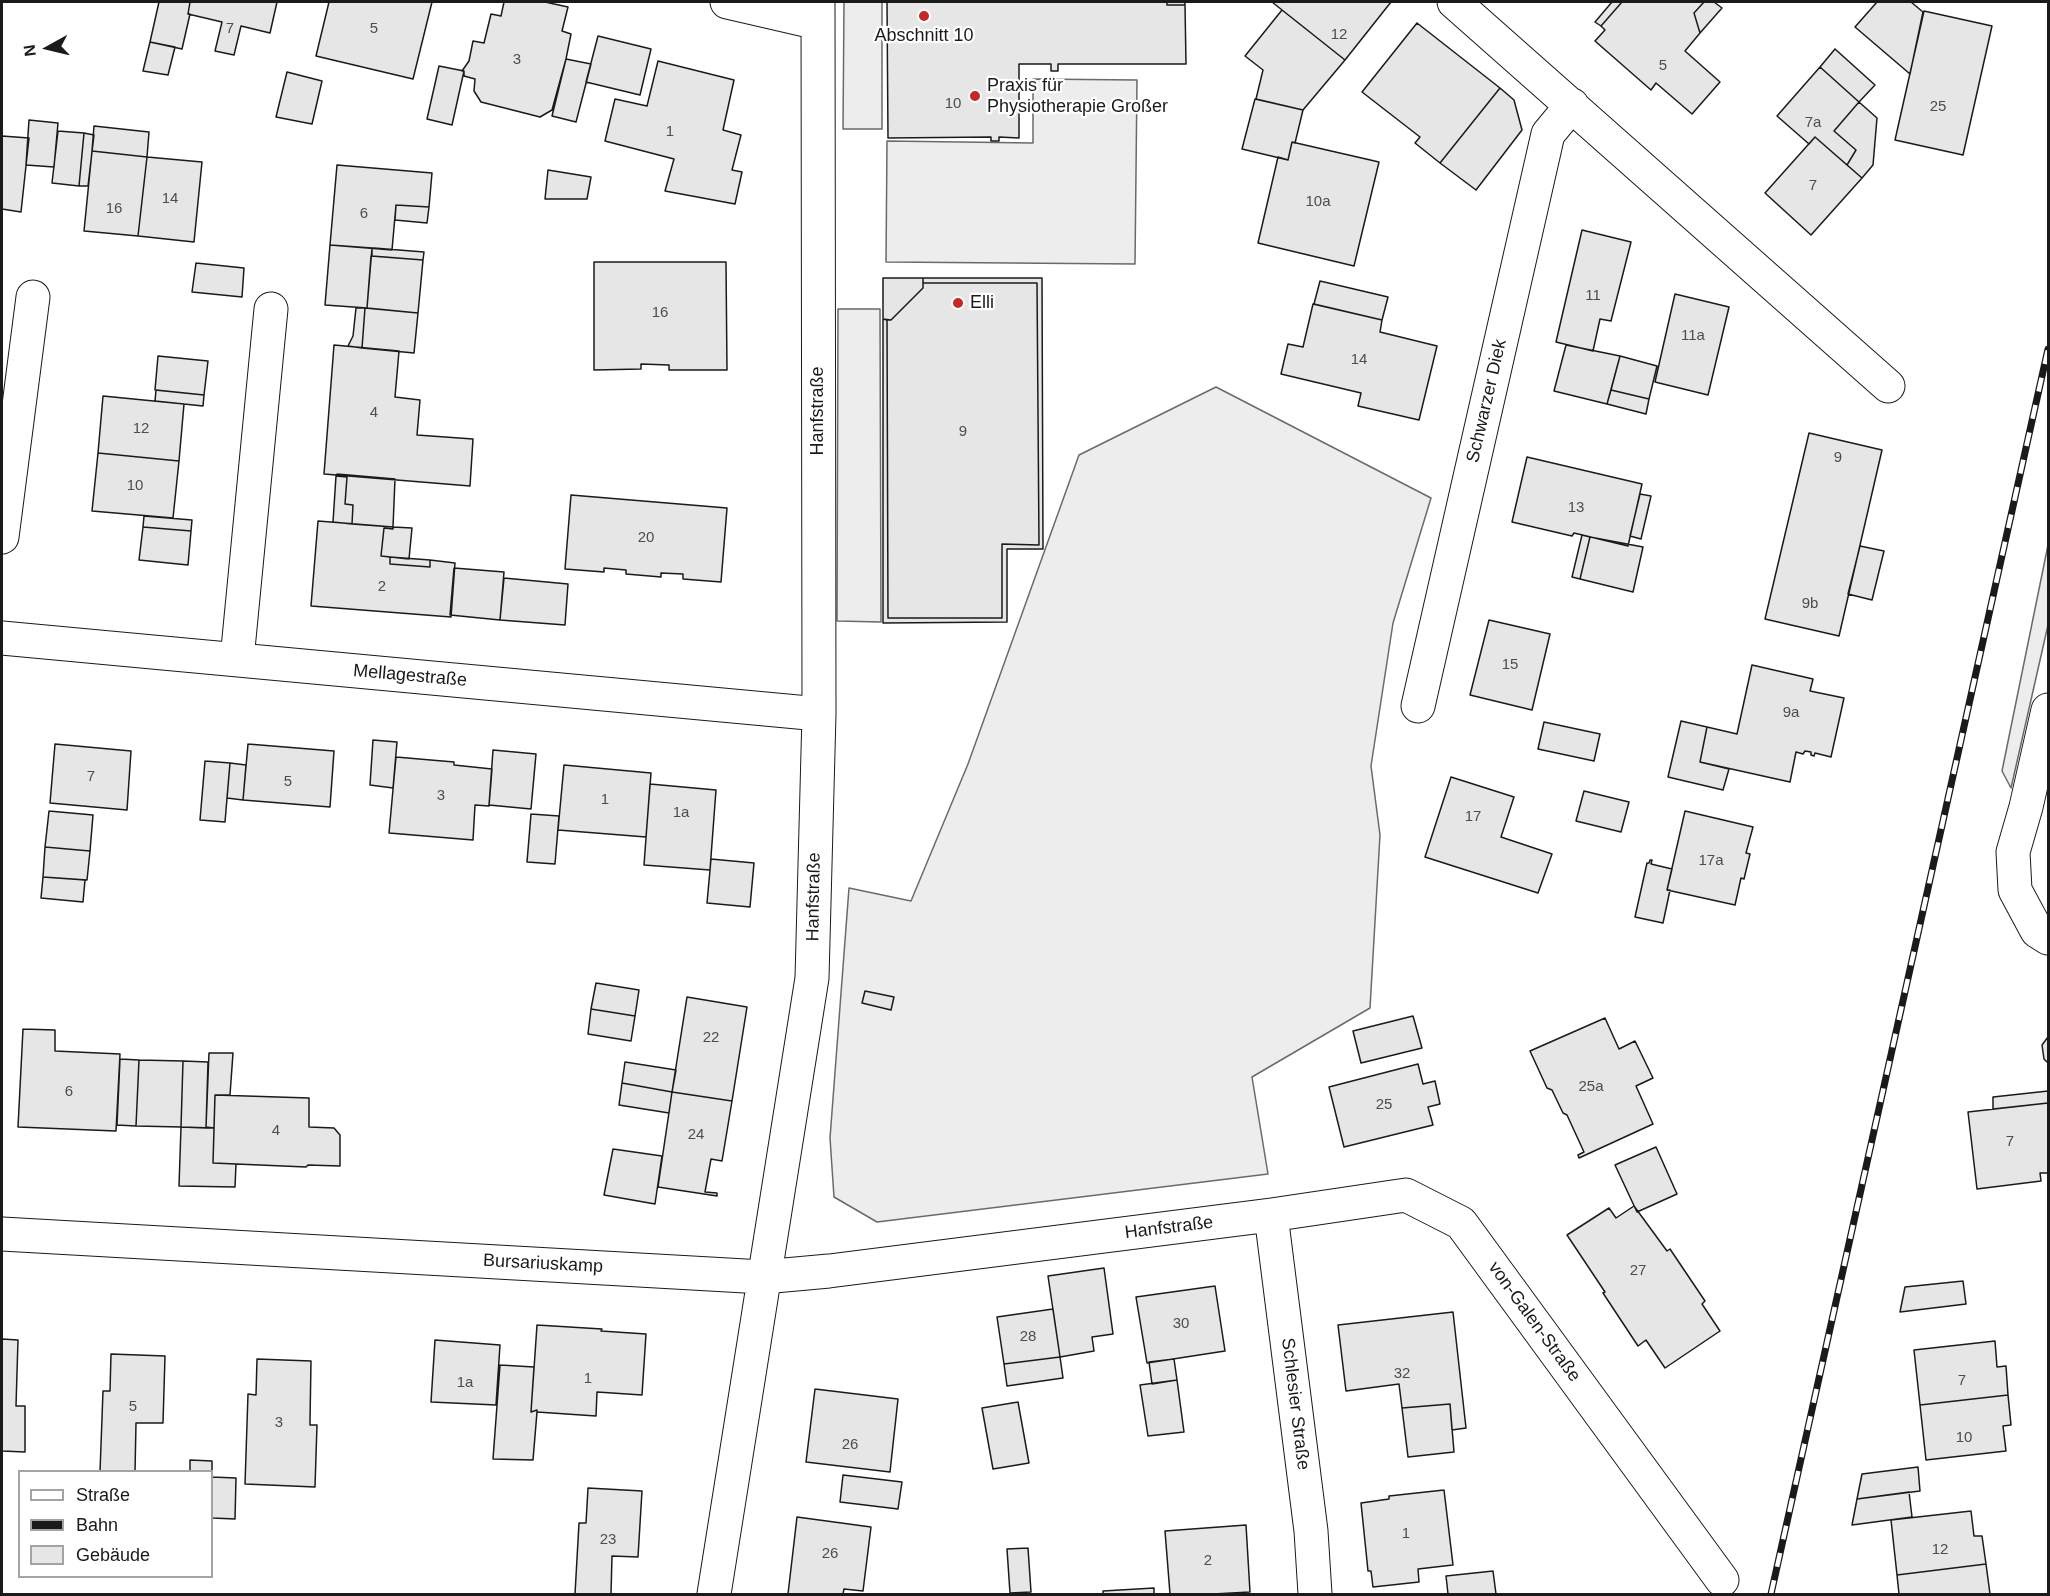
<!DOCTYPE html>
<meta charset="utf-8">
<style>
body{margin:0}
#map{position:relative;width:2050px;height:1596px;overflow:hidden;background:#fff;font-family:Helvetica,sans-serif}
canvas{display:block}
.frame{position:absolute;inset:0;border:3px solid #1a1a1a;pointer-events:none}
.legend{position:absolute;left:18px;top:1470px;width:195px;height:108px;box-sizing:border-box;background:#fff;border:2px solid #a3a3a3;margin:0;padding:8px 10px;list-style:none;font-size:18px;color:#1a1a1a}
.legend li{display:flex;align-items:center;gap:12px;height:30px}
.legend b{width:30px;border:2px solid #a3a3a3}
.north{position:absolute;left:18px;top:18px;width:60px;height:60px;-webkit-text-stroke:4px #fff;paint-order:stroke;rotate:262deg;font-size:16px;font-weight:700;line-height:24px;text-align:center;color:#1a1a1a}
.north::after{content:'';display:block;margin:auto;width:21px;height:27px;background:#1a1a1a;clip-path:polygon(50% 0,100% 100%,50% 72%,0 100%)}
</style>
<div id="map">
<canvas width="2050" height="1596"></canvas>
<div class="frame"></div>
<ul class="legend">
<li><b style="height:8px;background:#fff"></b>Straße</li>
<li><b style="height:8px;background:#1a1a1a"></b>Bahn</li>
<li><b style="height:16px;background:#e6e6e6"></b>Gebäude</li>
</ul>
<div class="north">N</div>
</div>
<script>
const ctx = document.querySelector('canvas').getContext('2d');
ctx.lineJoin = 'round';
function fill(path, color) { ctx.fillStyle = color; ctx.fill(path, 'evenodd'); }
const toPath = rows => new Path2D(rows.map(r => 'M' + r).join(''));
function strokePath(path, color, width, dash) { ctx.strokeStyle = color; ctx.lineWidth = width; ctx.lineCap = dash ? 'butt' : 'round'; ctx.setLineDash(dash || []); ctx.stroke(path); }
function write(font, color, halo, rows, align = 'center') {
  ctx.font = font + ' Helvetica,sans-serif'; ctx.lineWidth = 4.5; ctx.setLineDash([]); ctx.textBaseline = 'middle'; ctx.strokeStyle = halo; ctx.fillStyle = color; for (const [text, x, y, turn = 0] of rows) {
    ctx.save(); ctx.translate(x, y); ctx.rotate((+turn || 0) * Math.PI / 180); ctx.textAlign = isNaN(turn) ? turn : align; if (halo) ctx.strokeText(text, 0, 0); ctx.fillText(text, 0, 0); ctx.restore();
  }
}
const built = toPath([
 [844,2,882,2,882,129,843,129,844,2],
 [1033,79,1137,80,1135,264,886,262,887,141,1033,143,1033,79],
 [838,309,880,309,881,622,837,621,838,309],
 [1216,387,1431,498,1393,623,1371,766,1380,835,1370,1008,1252,1077,1268,1174,877,1222,834,1197,830,1138,849,888,911,901,968,764,1079,455,1216,387],
 [2048,545,2048,625,2011,788,2002,771,2048,545]
]);
fill(built, '#ededed');
strokePath(built, '#6a6a6a', 1.5);
const building = toPath([
 [159,2,190,2,188,14,190,14,182,49,150,42,159,2],
 [190,2,277,2,270,33,241,26,234,55,215,51,222,22,188,14,190,2],
 [329,2,432,2,413,79,316,56,329,2],
 [504,2,545,2,568,7,562,31,571,34,566,59,552,110,540,117,481,102,474,91,475,79,464,76,464,71,462,71,469,61,473,41,484,43,491,14,501,16,504,2],
 [887,2,1167,2,1167,5,1185,5,1186,64,1058,64,1058,71,1051,71,1051,64,1019,64,1019,138,999,137,999,141,991,141,991,137,888,138,887,2],
 [1167,2,1185,2,1185,5,1167,5,1167,2],
 [1272,2,1391,2,1345,60,1272,2],
 [1612,2,1622,2,1601,26,1595,22,1612,2],
 [1622,2,1704,2,1694,13,1700,33,1685,51,1720,82,1692,114,1656,83,1651,90,1595,41,1605,30,1601,26,1622,2],
 [1704,2,1714,2,1722,8,1700,33,1694,13,1704,2],
 [1877,2,1911,2,1923,12,1910,74,1855,27,1877,2],
 [1282,10,1345,60,1303,110,1256,99,1263,70,1245,56,1282,10],
 [1924,11,1992,26,1963,155,1895,140,1924,11],
 [1417,23,1500,88,1440,163,1415,143,1420,137,1362,92,1417,23],
 [598,36,651,49,640,95,586,82,598,36],
 [150,42,175,47,168,75,143,71,150,42],
 [1835,49,1875,85,1859,102,1820,67,1835,49],
 [566,59,591,64,576,122,552,116,566,59],
 [658,61,734,80,723,130,741,135,732,170,742,172,735,204,665,191,674,159,605,141,615,99,647,106,658,61],
 [439,66,464,71,452,125,427,119,439,66],
 [1820,67,1859,102,1834,131,1856,150,1847,165,1815,137,1809,144,1777,116,1820,67],
 [287,72,322,81,312,124,276,117,287,72],
 [1500,88,1514,100,1522,130,1476,190,1440,163,1500,88],
 [1255,99,1303,110,1295,143,1292,142,1288,160,1242,149,1255,99],
 [1859,102,1877,118,1873,165,1862,178,1847,165,1856,150,1834,131,1859,102],
 [29,120,58,123,54,167,26,165,29,120],
 [94,126,149,132,147,157,92,151,94,126],
 [58,131,84,133,79,186,52,183,58,131],
 [84,133,94,135,88,186,79,186,84,133],
 [2,136,29,138,21,212,2,209,2,136],
 [1815,137,1862,178,1811,235,1765,193,1815,137],
 [1292,142,1379,162,1354,266,1258,243,1278,157,1288,160,1292,142],
 [92,151,147,157,138,236,84,231,92,151],
 [147,157,202,162,194,242,138,236,147,157],
 [337,165,432,173,429,207,396,205,392,250,330,245,337,165],
 [548,170,591,177,587,199,545,199,548,170],
 [396,205,429,207,427,223,395,220,396,205],
 [1582,230,1631,242,1611,321,1600,319,1593,351,1556,342,1582,230],
 [330,245,372,248,367,308,325,305,330,245],
 [372,248,374,248,424,252,423,260,372,256,372,248],
 [371,256,423,260,418,313,367,308,371,256],
 [594,262,726,262,727,370,669,370,669,365,641,364,641,369,594,370,594,262],
 [196,263,244,268,242,297,192,292,196,263],
 [883,278,923,278,923,288,891,320,883,319,883,278],
 [923,278,1042,278,1043,549,1007,549,1007,622,883,623,883,319,887,320,888,618,1002,618,1002,544,1039,545,1037,283,923,283,923,278],
 [1320,281,1388,297,1382,320,1314,304,1320,281],
 [923,283,1037,283,1039,545,1002,544,1002,618,888,618,887,320,891,320,923,288,923,283],
 [1675,294,1729,307,1708,395,1655,382,1675,294],
 [1313,304,1382,320,1380,332,1437,346,1419,420,1358,406,1361,393,1281,374,1288,344,1303,347,1313,304],
 [356,308,365,308,362,348,348,346,353,336,356,308],
 [365,308,418,313,414,353,362,348,365,308],
 [334,345,399,351,395,397,420,400,417,435,473,439,470,486,324,474,334,345],
 [1566,345,1620,356,1607,404,1554,391,1566,345],
 [158,356,208,361,204,395,155,390,158,356],
 [1620,356,1657,366,1649,399,1611,390,1620,356],
 [156,390,204,395,203,406,155,401,156,390],
 [1611,390,1649,399,1646,414,1607,404,1611,390],
 [103,396,184,404,179,461,98,453,103,396],
 [1809,433,1882,450,1839,636,1765,619,1809,433],
 [98,453,179,461,173,518,92,511,98,453],
 [1527,457,1642,484,1628,546,1574,533,1572,536,1512,522,1527,457],
 [337,474,395,479,393,527,352,524,353,505,345,504,347,477,336,476,337,474],
 [336,476,347,477,345,504,353,505,352,524,333,522,336,476],
 [1640,494,1651,496,1641,539,1630,536,1640,494],
 [571,495,727,508,721,582,683,579,683,574,661,573,661,577,626,574,626,570,604,568,604,572,565,569,571,495],
 [144,516,192,520,191,531,143,527,144,516],
 [318,521,393,527,393,529,384,528,381,556,390,557,390,564,430,567,430,560,455,563,451,617,311,606,318,521],
 [143,527,191,531,188,565,139,560,143,527],
 [393,527,412,528,409,559,381,556,384,528,393,529,393,527],
 [1582,535,1590,537,1580,579,1572,577,1582,535],
 [1590,537,1643,547,1633,592,1580,579,1590,537],
 [1860,546,1884,551,1872,600,1848,594,1860,546],
 [390,557,430,560,430,567,390,564,390,557],
 [454,568,504,572,500,620,450,615,454,568],
 [504,578,568,584,565,625,500,620,504,578],
 [1489,620,1550,634,1532,710,1470,695,1489,620],
 [1752,665,1813,679,1810,691,1844,698,1831,757,1815,753,1814,756,1811,755,1811,752,1805,751,1803,754,1796,752,1790,782,1700,762,1707,727,1737,734,1752,665],
 [1681,721,1707,727,1700,762,1729,769,1723,790,1668,777,1681,721],
 [1544,722,1600,734,1594,761,1538,749,1544,722],
 [373,740,397,742,393,788,370,785,373,740],
 [55,744,131,751,127,810,50,803,55,744],
 [248,744,334,751,330,807,243,800,248,744],
 [493,750,536,754,531,809,489,805,493,750],
 [396,757,454,762,454,765,492,769,489,806,475,805,473,840,389,833,396,757],
 [205,761,230,763,225,822,200,820,205,761],
 [230,763,246,765,243,800,227,798,230,763],
 [564,765,651,773,646,837,558,830,564,765],
 [1451,777,1514,797,1501,837,1552,854,1538,893,1425,857,1451,777],
 [650,784,716,790,710,870,644,865,650,784],
 [1584,791,1629,802,1621,832,1576,821,1584,791],
 [49,811,93,815,90,851,45,847,49,811],
 [1685,811,1753,827,1746,853,1750,854,1744,879,1741,878,1735,905,1667,890,1685,811],
 [531,814,559,816,555,864,527,862,531,814],
 [45,847,90,851,87,880,43,877,45,847],
 [711,859,754,863,750,907,707,903,711,859],
 [1650,860,1652,860,1651,864,1672,869,1667,890,1670,890,1663,923,1635,917,1647,863,1649,863,1650,860],
 [43,877,85,880,83,902,41,898,43,877],
 [596,983,639,990,635,1016,591,1009,596,983],
 [865,991,894,997,891,1010,862,1003,865,991],
 [687,997,747,1007,732,1101,672,1092,687,997],
 [591,1009,635,1016,631,1041,588,1034,591,1009],
 [1413,1016,1422,1048,1361,1063,1353,1031,1413,1016],
 [1605,1018,1619,1049,1635,1041,1653,1078,1636,1086,1653,1124,1579,1158,1578,1155,1584,1152,1567,1115,1563,1113,1552,1090,1547,1088,1530,1051,1605,1018],
 [23,1029,55,1030,55,1051,120,1054,116,1131,18,1127,23,1029],
 [2048,1037,2048,1063,2044,1059,2042,1045,2048,1037],
 [209,1053,233,1053,230,1095,215,1095,214,1128,206,1127,209,1053],
 [120,1059,139,1060,136,1126,117,1125,120,1059],
 [139,1060,183,1061,181,1127,136,1126,139,1060],
 [183,1061,208,1062,206,1128,181,1127,183,1061],
 [625,1062,676,1070,672,1092,622,1083,625,1062],
 [1418,1064,1423,1084,1435,1081,1440,1104,1428,1107,1433,1125,1344,1147,1329,1087,1418,1064],
 [622,1083,672,1092,669,1113,619,1105,622,1083],
 [2048,1091,2048,1103,1993,1109,1993,1097,2048,1091],
 [672,1092,732,1101,722,1161,711,1159,705,1192,717,1193,717,1196,658,1187,672,1092],
 [215,1095,309,1098,309,1127,334,1128,340,1135,340,1166,308,1165,306,1167,213,1163,215,1095],
 [2048,1103,2048,1173,2040,1173,2041,1181,1977,1189,1968,1112,2048,1103],
 [181,1127,214,1128,213,1163,236,1164,235,1187,179,1186,181,1127],
 [1656,1147,1677,1194,1637,1212,1615,1165,1656,1147],
 [613,1149,662,1156,655,1204,604,1195,613,1149],
 [1634,1206,1667,1251,1670,1249,1705,1301,1702,1304,1720,1331,1665,1368,1646,1340,1638,1346,1603,1293,1605,1292,1567,1235,1609,1208,1616,1218,1634,1206],
 [1104,1268,1113,1334,1092,1337,1094,1351,1060,1357,1048,1276,1104,1268],
 [1963,1281,1966,1304,1900,1312,1905,1287,1963,1281],
 [1215,1286,1225,1351,1147,1363,1136,1297,1215,1286],
 [1053,1309,1060,1357,1004,1364,997,1317,1053,1309],
 [1453,1312,1466,1428,1452,1430,1450,1404,1402,1408,1399,1384,1346,1391,1338,1325,1453,1312],
 [537,1325,602,1329,601,1331,646,1334,642,1395,597,1392,596,1416,537,1412,537,1410,531,1412,537,1325],
 [2,1339,18,1340,16,1406,25,1406,25,1452,2,1451,2,1339],
 [435,1340,500,1345,496,1405,431,1402,435,1340],
 [1995,1341,1997,1367,2006,1366,2008,1395,1920,1405,1914,1350,1995,1341],
 [111,1354,165,1356,163,1423,136,1423,135,1472,100,1472,103,1391,110,1391,111,1354],
 [1060,1357,1063,1378,1007,1386,1004,1364,1060,1357],
 [257,1359,311,1361,310,1421,310,1425,317,1425,315,1487,245,1484,248,1394,256,1395,257,1359],
 [1174,1359,1177,1380,1152,1384,1149,1362,1174,1359],
 [500,1365,534,1367,531,1412,537,1410,537,1412,533,1460,493,1459,500,1365],
 [1177,1380,1184,1432,1148,1436,1140,1385,1177,1380],
 [815,1389,898,1399,890,1472,806,1462,815,1389],
 [2008,1395,2011,1425,2003,1426,2006,1451,1926,1460,1920,1405,2008,1395],
 [1018,1402,1029,1463,993,1469,982,1408,1018,1402],
 [1450,1404,1454,1452,1408,1457,1402,1408,1450,1404],
 [190,1460,212,1461,212,1477,236,1478,235,1519,212,1518,212,1472,190,1472,190,1460],
 [1918,1467,1920,1491,1857,1499,1862,1474,1918,1467],
 [843,1475,902,1482,898,1509,840,1502,843,1475],
 [588,1488,642,1491,638,1557,612,1556,611,1594,575,1594,579,1523,586,1523,588,1488],
 [1444,1490,1453,1565,1418,1569,1419,1582,1373,1587,1371,1571,1368,1571,1361,1503,1389,1499,1389,1496,1444,1490],
 [1909,1492,1912,1517,1852,1525,1857,1499,1909,1492],
 [1971,1511,1974,1536,1982,1536,1986,1564,1897,1575,1891,1520,1971,1511],
 [797,1517,871,1527,863,1591,844,1589,843,1594,788,1594,797,1517],
 [1246,1525,1250,1592,1213,1594,1170,1594,1165,1531,1246,1525],
 [1028,1548,1031,1592,1010,1593,1007,1549,1028,1548],
 [1986,1564,1990,1594,1899,1594,1897,1575,1986,1564],
 [1493,1571,1496,1594,1448,1594,1446,1576,1493,1571],
 [1154,1588,1154,1594,1103,1594,1103,1591,1154,1588]
]);
fill(building, '#e6e6e6');
strokePath(building, '#1a1a1a', 1.5);
const minor = toPath([
 [727,2,818,23],
 [1454,2,1888,386],
 [2,537,33,297],
 [2,638,819,714],
 [237,659,271,309],
 [1418,706,1548,134,1572,105],
 [2048,710,2026,807,2013,852,2015,890,2037,931,2048,938],
 [1271,1215,1311,1531,1315,1594],
 [2,1234,763,1277,829,1271,1271,1215,1406,1195,1461,1223,1722,1580],
 [714,1594,812,978,819,714,818,2]
]);
strokePath(minor, '#1a1a1a', 35);
strokePath(minor, '#fff', 33);
const rail = toPath([
 [1771,1594,2048,349]
]);
strokePath(rail, '#1a1a1a', 7);
strokePath(rail, '#fff', 4.5, [14]);
for (const [x, y, r, color] of [
 [924,16,6,"#c62828"],
 [975,96,6,"#c62828"],
 [958,303,6,"#c62828"]
]) { const dot = new Path2D(); dot.arc(x, y, r, 0, 2 * Math.PI); ctx.fillStyle = color; ctx.fill(dot); strokePath(dot, '#fff', 2); }
write('15px', '#4d4d4d', null, [
 ["7",230,29],
 ["5",374,29],
 ["12",1339,35],
 ["3",517,60],
 ["5",1663,66],
 ["10",953,104],
 ["25",1938,107],
 ["7a",1813,123],
 ["1",670,132],
 ["7",1813,186],
 ["14",170,199],
 ["10a",1318,202],
 ["16",114,209],
 ["6",364,214],
 ["11",1593,296],
 ["16",660,313],
 ["11a",1693,336],
 ["14",1359,360],
 ["4",374,413],
 ["12",141,429],
 ["9",963,432],
 ["9",1838,458],
 ["10",135,486],
 ["13",1576,508],
 ["20",646,538],
 ["2",382,587],
 ["9b",1810,604],
 ["15",1510,665],
 ["9a",1791,713],
 ["7",91,777],
 ["5",288,782],
 ["3",441,796],
 ["1",605,800],
 ["1a",681,813],
 ["17",1473,817],
 ["17a",1711,861],
 ["22",711,1038],
 ["25a",1591,1087],
 ["6",69,1092],
 ["25",1384,1105],
 ["4",276,1131],
 ["24",696,1135],
 ["7",2010,1142],
 ["27",1638,1271],
 ["30",1181,1324],
 ["28",1028,1337],
 ["32",1402,1374],
 ["1",588,1379],
 ["7",1962,1381],
 ["1a",465,1383],
 ["5",133,1407],
 ["3",279,1423],
 ["10",1964,1438],
 ["26",850,1445],
 ["1",1406,1534],
 ["23",608,1540],
 ["12",1940,1550],
 ["26",830,1554],
 ["2",1208,1561]
]);
write('18px', '#1a1a1a', '#fff', [
 ["Abschnitt 10",924,36,"center"],
 ["Praxis für",987,86],
 ["Physiotherapie Großer",987,107],
 ["Elli",970,303]
], 'left');
write('18px', '#1a1a1a', '#fff', [
 ["Schwarzer Diek",1487,401,-77],
 ["Hanfstraße",818,411,-90],
 ["Mellagestraße",410,676,5],
 ["Hanfstraße",814,897,-89],
 ["Hanfstraße",1169,1228,-7],
 ["Bursariuskamp",543,1264,3],
 ["von-Galen-Straße",1534,1322,54],
 ["Schlesier Straße",1295,1404,83]
]);
</script>
